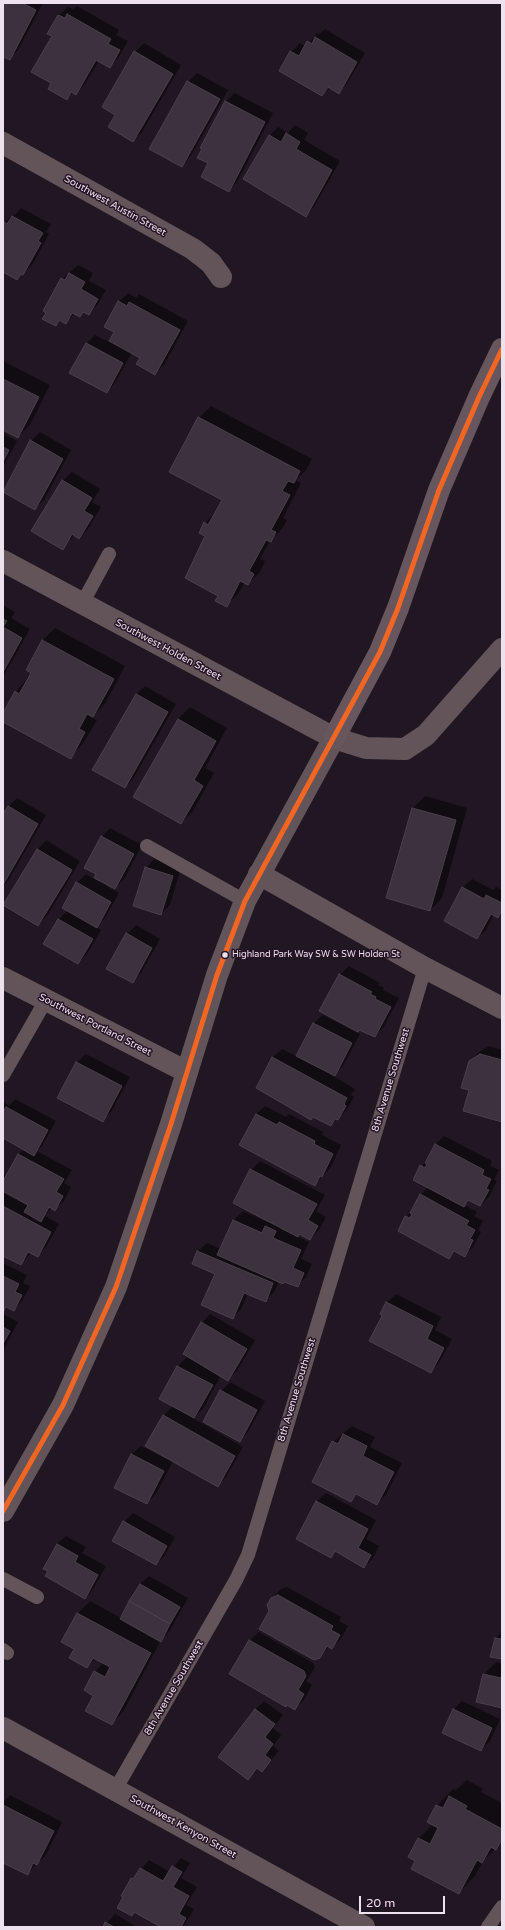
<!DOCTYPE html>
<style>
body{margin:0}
#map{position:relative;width:505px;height:1930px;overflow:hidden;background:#211722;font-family:"Varela Round",sans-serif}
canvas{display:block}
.frame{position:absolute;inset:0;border:4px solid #efe2ef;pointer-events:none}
.scale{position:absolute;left:359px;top:1896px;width:86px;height:18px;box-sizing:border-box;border:2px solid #efe2ef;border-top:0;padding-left:5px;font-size:12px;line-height:14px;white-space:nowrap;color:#efe2ef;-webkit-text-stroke:3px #251326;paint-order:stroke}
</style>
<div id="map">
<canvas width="505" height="1930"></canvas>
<div class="frame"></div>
<div class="scale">20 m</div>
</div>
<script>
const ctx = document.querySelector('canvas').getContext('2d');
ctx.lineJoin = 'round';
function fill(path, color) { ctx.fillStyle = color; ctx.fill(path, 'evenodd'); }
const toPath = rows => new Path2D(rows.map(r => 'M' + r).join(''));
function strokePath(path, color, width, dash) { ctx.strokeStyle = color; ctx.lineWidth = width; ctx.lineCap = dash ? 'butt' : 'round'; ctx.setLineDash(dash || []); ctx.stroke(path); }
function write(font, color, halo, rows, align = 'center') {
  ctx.font = font + ' "Varela Round",sans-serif'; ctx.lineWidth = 3; ctx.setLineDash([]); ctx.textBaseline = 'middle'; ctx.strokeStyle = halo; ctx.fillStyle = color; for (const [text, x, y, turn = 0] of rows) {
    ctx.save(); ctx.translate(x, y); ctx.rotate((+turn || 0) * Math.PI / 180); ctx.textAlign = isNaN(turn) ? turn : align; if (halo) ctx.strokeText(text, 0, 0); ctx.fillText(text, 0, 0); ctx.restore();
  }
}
fill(toPath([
 [3,3,43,3,18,50,9,59,3,56],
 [77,6,119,30,116,35,128,41,118,58,109,67,99,61,84,85,76,94,73,92,67,99,53,83,53,36,48,33,59,15,68,7,73,9],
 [325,29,365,53,347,84,339,92,330,87,322,95,291,52,300,43,306,47,317,33,319,34],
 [144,43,181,65,142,132,133,141,117,114,135,52],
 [197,73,228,90,190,157,182,166,188,82],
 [235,93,273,113,237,182,229,190,209,163,202,147,226,101],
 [295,125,308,133,304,140,340,161,314,207,305,215,269,136,278,127,288,133],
 [21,208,51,224,46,232,49,234,32,265,17,279,3,271,3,225,13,214,15,215],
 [78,265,93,273,89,281,106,290,97,305,88,314,84,312,80,316,75,313,66,323,61,320,55,325,62,279],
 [128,293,136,298,139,294,188,321,164,365,155,373,141,357,132,352,115,383,107,392,71,373,87,343,95,335,109,342,115,332,119,302],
 [3,361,50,385,30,425,18,437,3,429],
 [211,406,312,459,306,470,296,480,301,483,283,518,287,520,282,529,270,541,260,559,265,561,260,572,248,584,245,582,238,594,226,606,219,595,205,523,216,512,223,499,199,418],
 [40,432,71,450,44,500,35,509,3,491,31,441],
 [3,433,17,441,3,467],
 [72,472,100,489,92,502,101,507,88,529,79,538,74,535,62,548,33,530,63,480],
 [3,605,15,612,11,618,30,629,3,677],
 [55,628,125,666,105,704,93,716,91,715,90,717,97,720,82,745,70,757,3,720,3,715,16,692,32,672,27,669,43,640],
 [145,686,176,704,133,779,125,787,136,695],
 [190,707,227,728,205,768,214,773,193,811,181,823,178,719],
 [425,796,467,808,442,898,430,910,387,897,413,808],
 [17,798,46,815,8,881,3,886,3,816,8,807],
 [110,828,142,845,124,879,115,888,107,884,106,886,119,893,105,918,96,927,101,930,87,954,78,963,45,944,59,919,68,910,63,908,77,883,86,874,94,879,97,873,102,837],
 [46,840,80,861,47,916,38,925,4,905,38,849],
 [154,859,181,868,170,905,161,914,146,868],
 [472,879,493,890,496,887,502,890,502,912,498,917,494,914,486,930,477,938,445,921,463,887],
 [136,925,160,939,141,973,132,982,127,934],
 [349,966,380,983,378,985,384,988,383,990,399,998,383,1028,374,1036,340,975],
 [323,1015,360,1034,343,1066,333,1076,355,1089,351,1095,354,1097,346,1111,331,1125,257,1087,273,1057,282,1049,296,1056,314,1023],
 [489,1046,502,1050,502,1121,470,1090,470,1061,479,1052],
 [86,1054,130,1077,111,1112,102,1121,59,1098,77,1062],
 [15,1099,56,1121,42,1146,37,1151,72,1170,64,1183,71,1187,64,1201,55,1209,52,1207,45,1216,59,1224,46,1247,37,1256,31,1253,21,1264,3,1254,3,1193,28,1206,29,1204,3,1190,3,1173,7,1176,19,1154,24,1149,3,1137,3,1102,9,1106],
 [265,1106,286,1117,289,1114,323,1132,322,1135,341,1145,331,1167,315,1185,256,1114],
 [444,1136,492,1161,490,1166,499,1170,494,1180,497,1181,489,1197,480,1205,470,1200,465,1205,477,1212,474,1216,483,1221,478,1230,481,1232,473,1247,464,1255,456,1251,449,1258,406,1217,411,1212,421,1195,428,1187,414,1180,436,1144],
 [260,1161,325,1195,316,1211,326,1217,319,1230,310,1239,300,1233,297,1236,309,1242,301,1259,312,1264,306,1277,297,1286,285,1281,283,1283,279,1281,274,1292,265,1301,248,1293,241,1309,233,1318,216,1273,193,1263,198,1251,207,1243,221,1249,234,1220,243,1211,270,1223,271,1222,251,1170],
 [282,1227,291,1232,291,1234,281,1229],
 [3,1263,27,1275,23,1283,30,1286,22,1301,14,1310,8,1308,3,1313],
 [396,1294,441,1317,435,1330,452,1339,439,1363,431,1372,381,1314,387,1302],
 [3,1314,18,1322,3,1351],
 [210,1314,255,1340,237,1371,228,1379,221,1375,203,1409,193,1418,243,1447,226,1477,217,1486,173,1461,156,1494,147,1503,115,1487,132,1454,141,1446,165,1458,164,1415,173,1406,160,1398,178,1366,187,1357,197,1363,202,1323],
 [230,1382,265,1401,248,1432,240,1440,205,1421,221,1391],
 [352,1426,375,1437,370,1447,402,1463,386,1495,377,1503,358,1494,351,1501,333,1442],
 [326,1493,376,1520,366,1539,379,1546,373,1558,364,1567,337,1551,331,1556,297,1539,317,1501],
 [133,1513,175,1537,165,1555,156,1564,124,1522],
 [66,1536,86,1547,82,1553,106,1566,93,1589,85,1598,57,1544],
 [149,1576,188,1598,169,1632,161,1640,123,1712,111,1724,95,1695,95,1672,104,1662,96,1658,87,1666,75,1648,78,1613,90,1601,121,1618,140,1584],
 [287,1587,341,1617,339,1621,348,1626,341,1639,332,1647,330,1646,319,1657,270,1612,272,1598,281,1589],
 [259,1632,313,1663,315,1667,306,1681,312,1685,304,1700,295,1709,231,1674,250,1640],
 [502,1632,502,1658,496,1638],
 [496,1662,502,1664,502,1707,477,1701,484,1674],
 [264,1701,283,1715,273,1728,281,1735,273,1746,279,1751,262,1770,259,1768,248,1779,219,1757,256,1709],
 [462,1701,500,1719,490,1741,481,1750,453,1710],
 [467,1780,483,1789,481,1792,502,1803,502,1842,484,1860,475,1876,459,1893,410,1857,419,1838,433,1824,437,1806,453,1789,456,1790],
 [10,1795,62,1822,46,1855,27,1874,3,1862,3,1802],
 [181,1858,190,1863,181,1878,197,1887,186,1905,194,1909,183,1927,163,1927,132,1879,149,1860,170,1872],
 [115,1914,134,1925,133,1927,104,1927]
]), '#0007');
const building = toPath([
 [3,3,22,3,36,10,10,60,3,57,3,3],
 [67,14,111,39,108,44,120,50,110,68,96,60,76,95,71,92,67,100,48,89,51,83,31,72,52,36,47,34,58,15,65,18,67,14],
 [315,37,357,62,339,94,328,87,322,96,279,71,290,51,299,56,307,41,312,44,315,37],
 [134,51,173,74,133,142,108,127,115,115,102,107,134,51],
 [187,81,220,99,182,167,149,149,187,81],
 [225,101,265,122,229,192,201,177,208,163,197,158,202,149,200,148,225,101],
 [286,133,300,142,296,149,332,170,306,217,243,179,269,135,281,142,286,133],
 [12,216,43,233,38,241,41,243,23,275,21,274,17,280,3,272,3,223,4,222,7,224,12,216],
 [69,273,85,282,81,289,98,299,89,315,83,312,80,317,72,313,66,324,59,320,56,326,42,319,46,313,43,311,61,278,65,280,69,273],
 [118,301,127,306,129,302,180,330,155,375,136,364,140,358,109,341,114,332,104,327,118,301],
 [86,343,123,363,107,393,69,373,86,343],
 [3,379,39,397,18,438,3,430,3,379],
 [198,417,300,471,294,483,288,481,282,491,290,495,271,530,276,532,271,542,266,540,249,571,254,574,248,585,240,581,227,607,215,601,218,596,185,578,205,536,199,533,204,522,208,525,222,500,169,472,198,417],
 [30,440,63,459,35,510,3,492,30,440],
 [3,447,9,450,3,462,3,447],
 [62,480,92,498,84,511,93,516,79,539,72,534,63,550,31,531,62,480],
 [3,619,7,621,3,627,22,638,3,672,3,619],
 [42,640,114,679,93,717,87,714,79,729,85,732,71,759,3,722,3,713,15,691,19,694,31,673,26,670,42,640],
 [136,694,168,712,125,788,92,770,136,694],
 [178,719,216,741,194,780,203,786,181,824,133,797,178,719],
 [8,806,38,824,3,885,3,814,8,806],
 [412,808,456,820,430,911,386,898,412,808],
 [101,836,134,854,115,889,94,878,96,874,84,868,101,836],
 [37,849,72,870,38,926,3,905,37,849],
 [145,867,173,876,161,915,133,906,145,867],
 [76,882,111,902,97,928,62,908,76,882],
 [462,887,484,899,486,895,502,903,502,910,498,918,491,914,477,939,444,921,462,887],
 [58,919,93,939,78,964,43,944,58,919],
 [126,933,152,948,133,983,106,969,126,933],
 [339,974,372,992,370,994,376,997,375,999,391,1007,375,1037,359,1030,358,1032,319,1011,339,974],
 [313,1023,352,1043,335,1076,296,1056,313,1023],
 [480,1054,502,1060,502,1122,463,1111,469,1090,461,1088,469,1061,480,1054],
 [272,1057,347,1098,344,1104,346,1106,338,1120,335,1119,331,1126,313,1117,311,1120,256,1088,272,1057],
 [76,1062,122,1086,103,1122,57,1098,76,1062],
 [6,1107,48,1130,34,1156,3,1138,3,1112,6,1107],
 [256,1114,277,1125,279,1122,315,1141,314,1144,333,1154,322,1177,320,1176,315,1186,239,1145,256,1114],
 [435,1144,484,1170,482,1175,491,1179,486,1189,489,1190,480,1206,468,1200,464,1207,413,1180,420,1165,425,1168,427,1164,425,1163,435,1144],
 [18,1154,64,1179,56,1192,63,1196,55,1211,49,1207,41,1222,24,1212,28,1205,3,1191,3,1181,18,1154],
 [250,1169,317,1204,308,1220,318,1226,310,1240,299,1234,298,1237,233,1203,250,1169],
 [420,1194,469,1221,466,1225,475,1230,470,1239,473,1240,465,1257,454,1251,449,1259,398,1231,405,1216,410,1218,412,1214,410,1213,420,1194],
 [3,1206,51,1232,38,1257,28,1252,21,1265,3,1256,3,1206],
 [233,1220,262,1233,265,1226,276,1231,273,1238,301,1250,293,1268,304,1273,298,1287,284,1282,283,1284,217,1255,233,1220],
 [197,1251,273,1283,266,1302,244,1293,233,1319,201,1305,215,1274,192,1264,197,1251],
 [3,1276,19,1284,15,1292,22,1295,14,1311,6,1307,3,1313,3,1276],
 [386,1302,433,1326,427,1339,444,1348,431,1373,369,1341,382,1316,380,1314,386,1302],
 [201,1322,247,1349,228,1381,183,1354,201,1322],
 [3,1327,10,1331,3,1344,3,1327],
 [177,1366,213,1385,194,1418,159,1399,177,1366],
 [220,1390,257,1410,240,1442,203,1422,220,1390],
 [163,1415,235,1456,218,1487,145,1446,163,1415],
 [343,1434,367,1446,363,1456,394,1472,377,1505,356,1494,351,1502,312,1482,332,1441,338,1444,343,1434],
 [131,1454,164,1471,147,1504,114,1488,131,1454],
 [316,1501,368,1529,358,1548,371,1555,364,1568,335,1551,331,1558,296,1539,316,1501],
 [123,1521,167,1546,156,1565,112,1541,123,1521],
 [57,1544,78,1556,75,1562,98,1575,85,1599,45,1576,48,1571,43,1569,57,1544],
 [140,1584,180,1607,170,1624,129,1601,140,1584],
 [278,1595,333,1626,331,1630,340,1635,332,1649,327,1646,320,1658,314,1660,259,1629,269,1611,267,1605,271,1598,278,1595],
 [129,1601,170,1624,161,1642,120,1619,129,1601],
 [77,1613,151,1653,112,1725,85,1711,93,1696,84,1690,94,1671,105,1677,110,1667,93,1658,87,1668,69,1658,74,1649,61,1642,77,1613],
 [495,1638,502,1639,502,1659,490,1657,495,1638],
 [249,1640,304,1671,306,1676,298,1690,304,1694,295,1710,287,1705,286,1707,229,1674,249,1640],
 [502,1673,502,1708,476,1702,483,1674,501,1678,502,1673],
 [255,1709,275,1724,265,1737,273,1744,265,1755,271,1760,262,1772,257,1768,248,1780,218,1757,255,1709],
 [453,1709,492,1728,481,1751,442,1733,453,1709],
 [449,1796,467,1806,465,1809,502,1829,502,1839,496,1850,491,1847,482,1863,477,1860,459,1894,411,1869,415,1861,408,1857,418,1838,430,1844,438,1828,427,1822,436,1805,443,1808,449,1796],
 [3,1805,54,1831,37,1865,33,1863,28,1875,3,1863,3,1805],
 [172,1866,182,1872,173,1887,189,1896,179,1914,186,1918,181,1927,161,1927,134,1912,132,1916,117,1908,123,1897,121,1896,131,1878,133,1879,140,1868,163,1881,172,1866],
 [105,1922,114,1927,103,1927,105,1922]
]);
fill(building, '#3c323d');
strokePath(building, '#49404a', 1);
strokePath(toPath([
 [82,604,109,554],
 [147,846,245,901],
 [3,1075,46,1000],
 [3,1579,37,1597],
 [3,1650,7,1653],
 [115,1790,236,1580,248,1555,425,968],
 [488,1927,502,1907]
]), '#625458', 14);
strokePath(toPath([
 [3,143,193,249,211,263,221,277],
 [334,738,366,748,405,749,426,735,502,649],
 [259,874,425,968,502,1008],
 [3,978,187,1072],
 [3,1728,364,1927]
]), '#625458', 22);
strokePath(toPath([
 [3,561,334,738,245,901,217,975,171,1124,116,1287,63,1405,3,1511]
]), '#625458', 22);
strokePath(toPath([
 [334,738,380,652,398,608,439,490,479,397,502,349]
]), '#67565d', 22);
strokePath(toPath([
 [3,1511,63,1405,116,1287,171,1124,217,975,245,901,380,652,398,608,439,490,479,397,502,349]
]), '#f26522', 5);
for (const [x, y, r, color] of [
 [225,955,3.5,"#efe2ef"]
]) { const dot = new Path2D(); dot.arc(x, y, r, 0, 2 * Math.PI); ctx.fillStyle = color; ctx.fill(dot); strokePath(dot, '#251326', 1.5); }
write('9px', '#efe2ef', '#251326', [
 ["Highland Park Way SW & SW Holden St",232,955]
], 'left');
write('10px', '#efe2ef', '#251326', [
 ["Southwest Austin Street",115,206,29],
 ["Southwest Holden Street",168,650,28],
 ["Southwest Portland Street",95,1025,27],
 ["8th Avenue Southwest",391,1080,-73],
 ["8th Avenue Southwest",297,1390,-73],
 ["8th Avenue Southwest",174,1688,-60],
 ["Southwest Kenyon Street",183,1827,29]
]);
</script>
